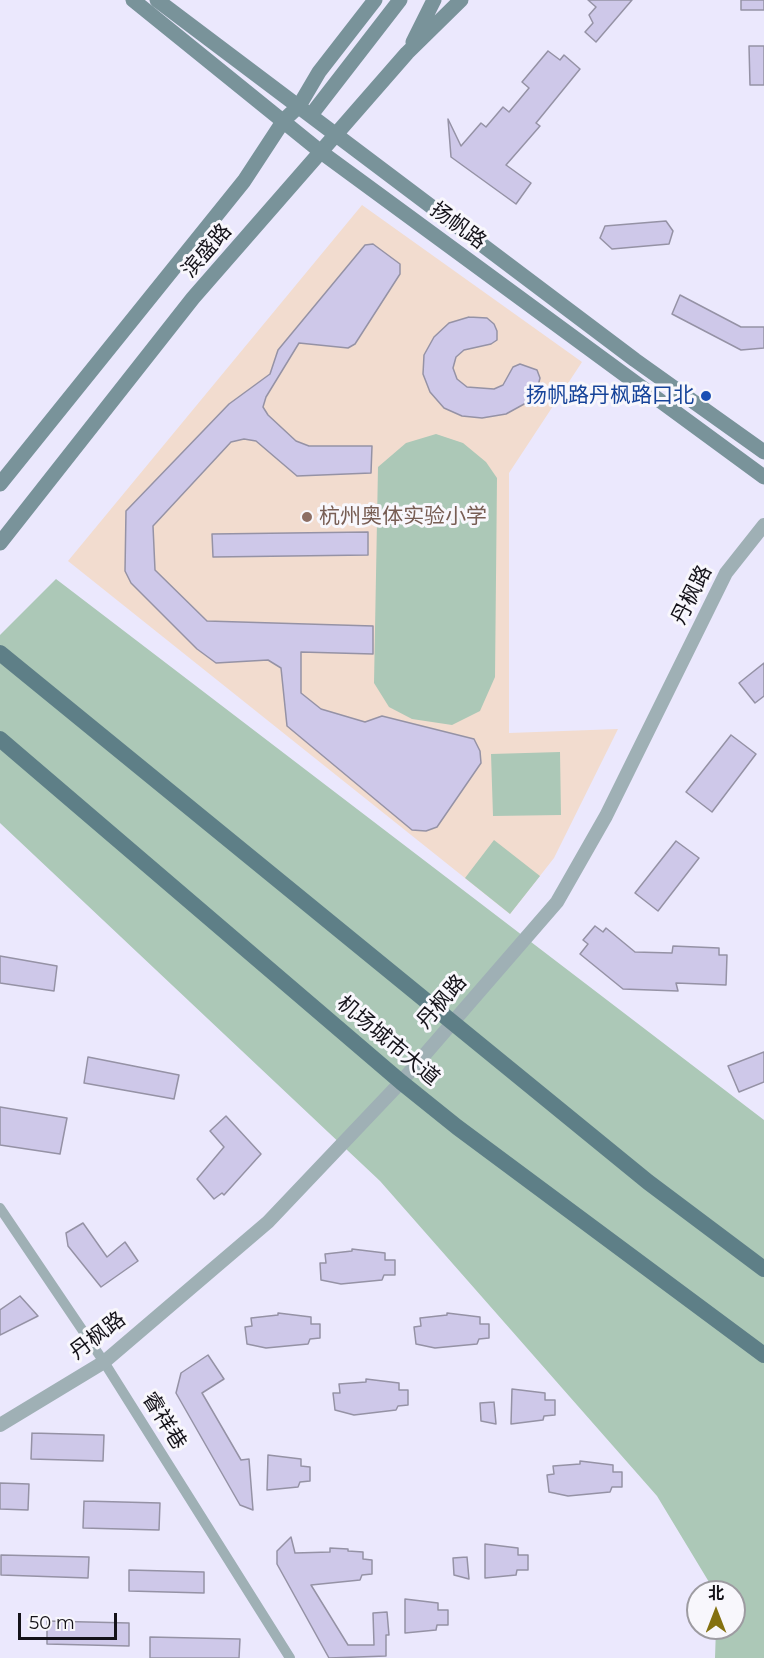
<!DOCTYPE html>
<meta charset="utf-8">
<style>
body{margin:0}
#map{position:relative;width:764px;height:1658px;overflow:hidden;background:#ebe8fd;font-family:Montserrat,"Noto Sans SC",sans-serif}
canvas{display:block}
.north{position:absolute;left:686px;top:1580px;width:60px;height:60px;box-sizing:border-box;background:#f8f7fc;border:2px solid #9d9ba1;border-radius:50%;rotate:0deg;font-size:16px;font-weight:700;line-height:24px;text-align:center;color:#141219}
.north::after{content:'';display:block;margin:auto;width:21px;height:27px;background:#847111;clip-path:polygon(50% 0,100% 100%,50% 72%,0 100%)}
.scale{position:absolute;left:18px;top:1613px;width:99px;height:27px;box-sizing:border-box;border:3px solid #141219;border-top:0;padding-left:8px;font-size:18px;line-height:21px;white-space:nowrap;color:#141219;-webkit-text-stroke:4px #f8f7fc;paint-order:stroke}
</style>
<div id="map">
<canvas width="764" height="1658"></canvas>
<div class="north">北</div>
<div class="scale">50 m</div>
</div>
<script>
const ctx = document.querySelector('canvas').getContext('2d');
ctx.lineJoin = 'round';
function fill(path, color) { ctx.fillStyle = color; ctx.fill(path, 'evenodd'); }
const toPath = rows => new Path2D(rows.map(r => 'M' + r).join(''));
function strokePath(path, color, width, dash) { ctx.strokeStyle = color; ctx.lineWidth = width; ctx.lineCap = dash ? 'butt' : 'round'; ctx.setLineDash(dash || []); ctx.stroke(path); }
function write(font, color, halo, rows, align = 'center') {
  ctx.font = font + ' Montserrat,"Noto Sans SC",sans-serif'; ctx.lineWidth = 6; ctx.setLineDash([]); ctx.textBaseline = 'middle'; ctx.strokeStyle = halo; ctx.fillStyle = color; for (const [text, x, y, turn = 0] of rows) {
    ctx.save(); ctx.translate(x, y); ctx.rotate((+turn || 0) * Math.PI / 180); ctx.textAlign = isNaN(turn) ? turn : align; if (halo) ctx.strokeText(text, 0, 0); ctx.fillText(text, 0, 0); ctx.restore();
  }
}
fill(toPath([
 [362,205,582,362,509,473,509,733,618,729,554,858,510,914,68,561]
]), '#f2dccf');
fill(toPath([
 [436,434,463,443,486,462,497,478,495,677,480,711,452,725,412,719,389,707,374,683,378,467,406,443],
 [56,579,764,1120,764,1658,715,1658,716,1628,734,1628,734,1592,715,1592,657,1496,380,1181,0,823,0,635],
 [560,752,561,815,493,816,491,754],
 [494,840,540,876,510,914,465,878]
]), '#acc8b7');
const building = toPath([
 [588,0,632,0,596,42,585,32,593,23,589,15,596,7,588,0],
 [741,0,764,0,764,10,741,10,741,0],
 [749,46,764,46,764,85,750,85,749,46],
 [548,51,560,60,564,55,580,69,536,123,540,126,506,165,531,183,516,204,451,157,448,119,461,146,481,123,486,127,503,107,509,112,529,88,522,82,548,51],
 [666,221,673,231,669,244,612,249,600,238,605,226,666,221],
 [373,244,400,264,400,274,355,344,348,348,299,343,266,397,263,407,268,415,296,441,309,446,372,446,371,473,297,476,256,441,244,439,231,442,153,526,155,570,207,621,373,626,373,654,301,652,301,693,321,709,365,722,382,716,474,739,480,751,481,763,437,827,426,831,412,830,287,726,281,668,268,660,216,663,197,649,131,583,125,571,126,511,229,404,270,374,278,350,365,245,373,244],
 [680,295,741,327,764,327,764,348,741,350,672,314,680,295],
 [469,317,487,318,494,324,497,331,497,340,491,344,464,350,456,357,453,368,457,379,467,387,494,389,503,385,513,367,520,364,537,370,540,378,538,386,526,403,506,414,482,418,462,416,444,408,430,392,423,374,424,355,434,337,449,323,469,317],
 [368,532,368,555,213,557,212,534,368,532],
 [764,663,764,696,755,703,739,683,764,663],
 [731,735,756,754,712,812,686,792,731,735],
 [676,841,699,858,658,911,635,893,676,841],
 [595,926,603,932,606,928,635,952,672,953,673,946,719,948,719,955,727,955,726,985,676,983,678,991,623,989,580,954,588,944,583,940,595,926],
 [0,956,57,966,54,991,0,983,0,956],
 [764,1052,764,1082,739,1092,728,1066,764,1052],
 [88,1057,179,1075,174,1099,84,1083,88,1057],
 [0,1107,67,1118,60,1154,0,1145,0,1107],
 [226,1116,261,1154,224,1195,222,1193,214,1199,197,1179,224,1147,210,1131,226,1116],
 [83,1223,107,1257,125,1242,138,1261,101,1287,68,1246,66,1233,83,1223],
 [352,1249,385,1253,385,1260,395,1260,395,1275,384,1275,382,1280,341,1284,321,1280,320,1263,326,1263,325,1254,352,1251,352,1249],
 [20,1296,38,1316,0,1335,0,1310,20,1296],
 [278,1313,311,1317,311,1324,320,1324,320,1338,310,1339,308,1344,266,1348,247,1344,245,1327,252,1326,251,1318,278,1315,278,1313],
 [447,1313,480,1317,480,1324,489,1324,489,1338,479,1339,477,1344,435,1348,416,1344,414,1327,421,1326,420,1318,447,1315,447,1313],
 [208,1355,224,1379,202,1393,241,1460,249,1459,253,1510,240,1505,176,1393,181,1373,208,1355],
 [366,1379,399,1383,399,1390,408,1390,408,1405,398,1406,396,1410,354,1415,335,1410,333,1393,340,1393,339,1384,366,1382,366,1379],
 [512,1389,545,1393,545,1400,555,1400,555,1415,544,1416,543,1420,511,1424,512,1389],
 [494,1402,496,1424,481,1421,480,1403,494,1402],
 [32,1433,104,1435,103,1461,31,1459,32,1433],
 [268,1455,301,1459,301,1466,310,1467,310,1481,300,1482,298,1487,267,1490,268,1455],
 [580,1461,613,1465,613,1472,622,1472,622,1487,612,1487,610,1492,568,1496,549,1492,547,1475,554,1474,553,1466,580,1464,580,1461],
 [0,1483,29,1484,28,1510,0,1509,0,1483],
 [84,1501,160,1503,159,1530,83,1528,84,1501],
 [291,1537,295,1553,330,1552,330,1548,348,1549,348,1551,363,1552,363,1559,372,1560,372,1574,362,1575,360,1580,311,1585,348,1645,374,1645,373,1613,387,1612,389,1635,386,1635,386,1656,329,1658,277,1564,277,1551,291,1537],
 [485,1544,518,1548,518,1555,528,1555,528,1570,517,1570,516,1575,485,1578,485,1544],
 [1,1555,89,1557,88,1578,1,1575,1,1555],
 [467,1557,469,1579,454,1575,453,1558,467,1557],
 [129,1570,204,1572,204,1593,129,1591,129,1570],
 [405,1599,438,1603,438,1610,448,1610,448,1625,437,1625,436,1630,405,1633,405,1599],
 [47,1621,129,1623,129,1646,47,1644,47,1621],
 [150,1637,240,1639,239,1658,150,1658,150,1637]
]);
fill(building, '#cec8e9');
strokePath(building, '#9592a5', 1.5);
strokePath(toPath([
 [0,1208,104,1362,290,1658]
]), '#9fb0b5', 10);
strokePath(toPath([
 [0,1425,104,1362,268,1222,401,1082,557,902,606,816,726,573,764,525]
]), '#9fb0b5', 14);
strokePath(toPath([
 [133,0,321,152,764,477],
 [157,0,635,360,764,452],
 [413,42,434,0],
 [311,115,400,0],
 [0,484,244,181,284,120,299,106,319,72,375,0],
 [0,543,193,298,407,53,461,0]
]), '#79939a', 15);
strokePath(toPath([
 [0,653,648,1182,764,1269],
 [0,739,401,1082,457,1127,764,1355]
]), '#5e7f87', 16);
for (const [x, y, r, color] of [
 [706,396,6,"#1a4fb4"],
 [307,517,6,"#8d6e63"]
]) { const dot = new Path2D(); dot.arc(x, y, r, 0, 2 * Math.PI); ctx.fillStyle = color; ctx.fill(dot); strokePath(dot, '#f8f7fc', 2); }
write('21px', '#141219', '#f8f7fc', [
 ["扬帆路",458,226,36],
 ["滨盛路",207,251,-49],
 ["丹枫路",692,595,-63],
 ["丹枫路",442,1002,-49],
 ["机场城市大道",388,1041,40],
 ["丹枫路",98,1336,-37],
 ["睿祥巷",164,1421,58]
]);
write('21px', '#164399', '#f8f7fc', [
 ["扬帆路丹枫路口北",694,396]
], 'right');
write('21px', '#785e54', '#f8f7fc', [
 ["杭州奥体实验小学",319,517]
], 'left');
</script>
